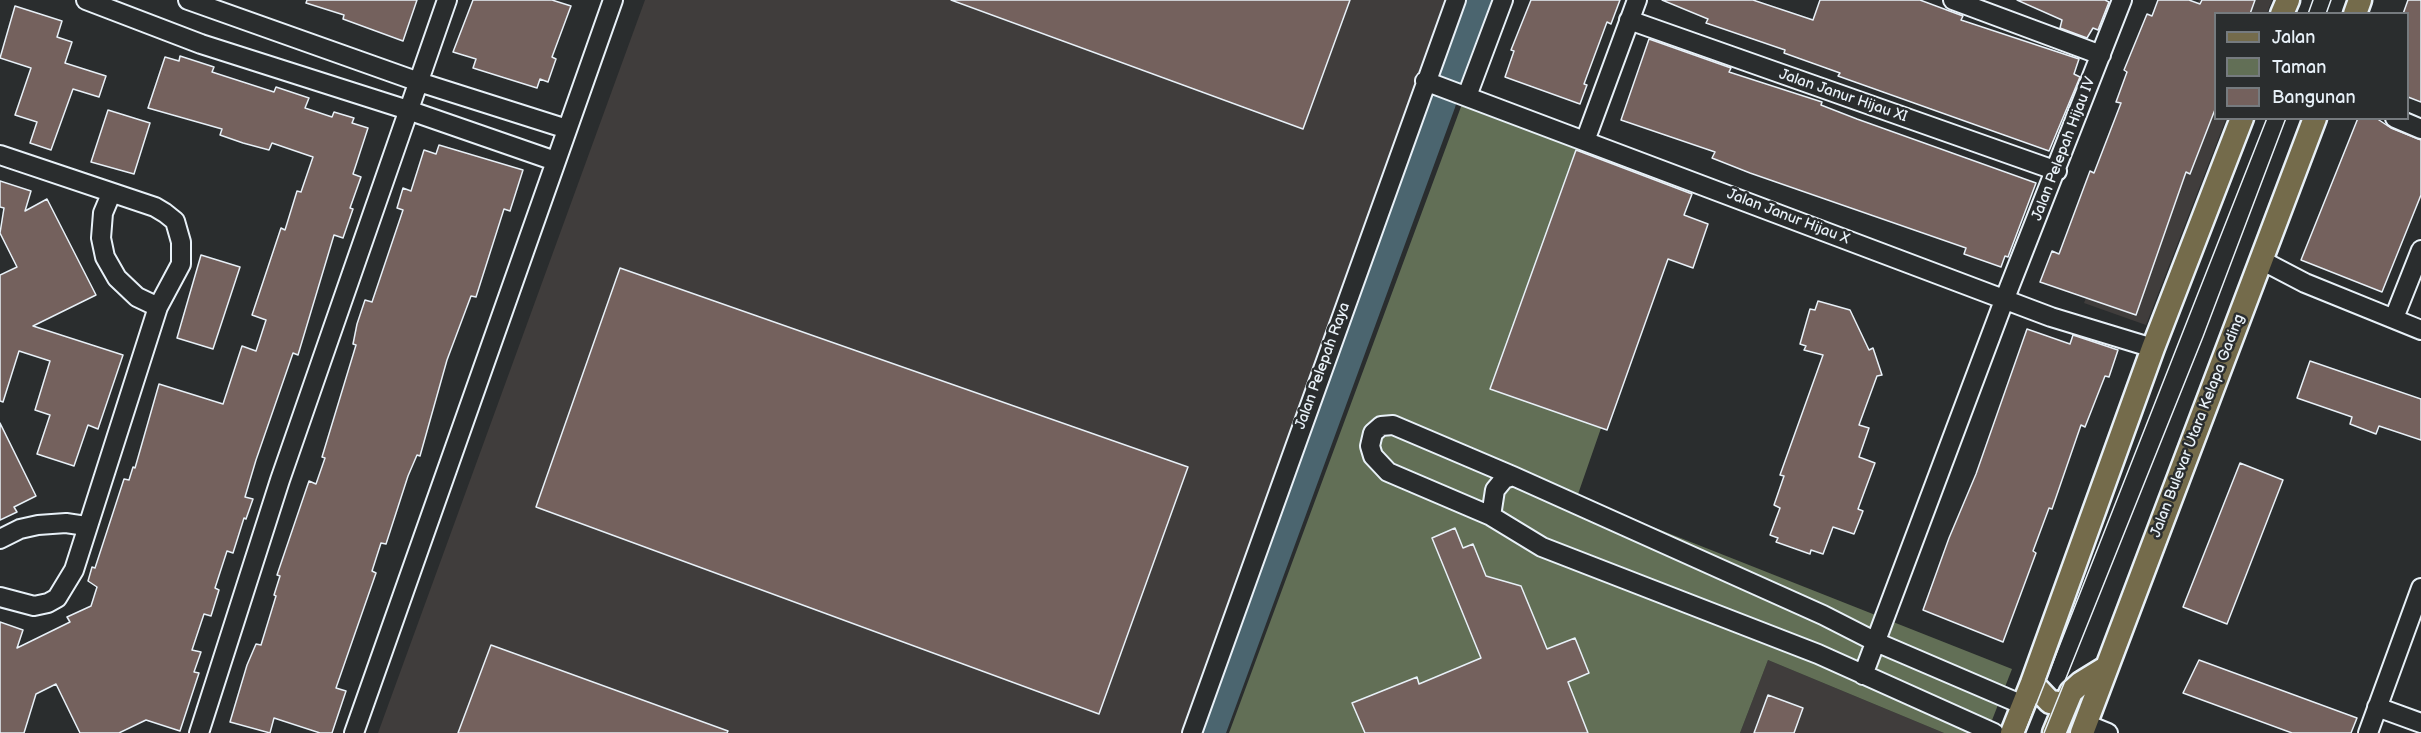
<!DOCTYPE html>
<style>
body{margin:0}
#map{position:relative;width:2421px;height:733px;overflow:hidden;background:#2a2d2e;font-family:"Balsamiq Sans",sans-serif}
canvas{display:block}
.legend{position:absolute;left:2214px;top:12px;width:195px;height:108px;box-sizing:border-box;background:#2a2d2e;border:2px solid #767b7f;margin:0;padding:8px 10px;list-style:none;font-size:18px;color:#e8f1f8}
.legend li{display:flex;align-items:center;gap:12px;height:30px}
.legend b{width:30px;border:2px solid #767b7f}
</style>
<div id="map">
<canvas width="2421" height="733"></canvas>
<ul class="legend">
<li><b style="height:8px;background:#746b4b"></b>Jalan</li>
<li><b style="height:16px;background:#626f56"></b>Taman</li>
<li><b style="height:16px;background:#74615d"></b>Bangunan</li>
</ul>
</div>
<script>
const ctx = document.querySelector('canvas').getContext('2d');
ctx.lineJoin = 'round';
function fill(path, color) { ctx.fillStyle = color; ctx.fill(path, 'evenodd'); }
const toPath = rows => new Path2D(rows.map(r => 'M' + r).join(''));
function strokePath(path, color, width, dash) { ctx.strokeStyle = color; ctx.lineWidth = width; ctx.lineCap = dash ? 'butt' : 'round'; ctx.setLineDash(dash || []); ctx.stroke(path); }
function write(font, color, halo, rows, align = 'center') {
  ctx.font = font + ' "Balsamiq Sans",sans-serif'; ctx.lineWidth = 5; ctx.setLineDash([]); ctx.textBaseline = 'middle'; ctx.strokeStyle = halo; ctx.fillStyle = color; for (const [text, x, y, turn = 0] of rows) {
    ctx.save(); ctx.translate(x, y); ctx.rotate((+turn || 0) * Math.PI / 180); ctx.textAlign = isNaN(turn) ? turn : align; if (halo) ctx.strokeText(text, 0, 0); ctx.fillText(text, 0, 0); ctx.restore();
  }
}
fill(toPath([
 [645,0,1452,0,1286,459,1183,733,378,733],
 [2199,0,2272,0,2267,13,2216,14,2216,118,2226,119,2146,325,2084,303],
 [1768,660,1944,733,1740,733]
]), '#403d3c');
fill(toPath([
 [1462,104,1684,190,1577,497,2012,669,1987,733,1944,733,1768,660,1740,733,1229,733]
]), '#626f56');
strokePath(toPath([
 [1450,75,1478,0],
 [1209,733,1440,102]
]), '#4b656f', 32);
const building = toPath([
 [307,0,417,0,403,41,343,19,344,15,306,3,307,0],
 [473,0,552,0,571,6,552,57,556,59,548,82,540,79,537,88,473,68,476,59,453,52,473,0],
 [951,0,1350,0,1303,129,951,0],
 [1531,0,1620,0,1611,24,1607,22,1584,84,1587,85,1580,104,1505,77,1514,51,1511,50,1531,0],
 [1662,0,1753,0,1813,20,1820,0,1920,0,1963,16,1961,20,2079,59,2074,74,2080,77,2049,151,1838,76,1840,73,1784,53,1785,50,1706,23,1708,19,1662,0],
 [2017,0,2105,0,2109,2,2098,30,2093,28,2087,38,2060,28,2062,20,2017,0],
 [2158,0,2189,0,2200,4,2202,0,2255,0,2250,14,2216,14,2216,107,2190,174,2186,172,2136,315,2040,282,2052,251,2059,254,2090,171,2094,173,2121,103,2116,102,2127,72,2124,70,2147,14,2152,16,2158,0],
 [2408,0,2421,0,2421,102,2408,97,2408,14,2403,14,2408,0],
 [15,6,62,21,57,37,72,42,65,63,106,76,99,97,73,89,51,150,30,143,37,122,15,115,31,68,0,58,15,6],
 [1649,39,1731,68,1729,72,1822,102,1821,105,1857,119,2036,183,2008,257,2005,256,2001,267,1964,254,1966,248,1750,173,1712,158,1715,152,1621,120,1649,39],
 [180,56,214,67,212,72,274,92,276,87,309,98,305,108,332,117,334,112,354,118,352,123,368,128,353,174,361,177,350,208,353,209,343,238,334,235,298,355,293,353,256,460,245,497,253,499,246,519,244,518,233,553,227,551,215,588,219,590,211,616,204,614,192,650,201,652,194,672,199,673,180,731,146,720,119,733,80,733,56,684,36,694,24,733,0,733,0,622,23,630,17,648,70,622,67,617,91,606,97,587,88,581,92,567,95,568,124,479,129,480,133,467,135,468,159,384,223,404,242,346,256,351,266,320,252,315,281,228,285,230,297,191,301,192,313,157,272,143,269,150,243,143,220,135,222,129,148,108,165,57,179,61,180,56],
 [108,110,150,123,134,174,91,162,108,110],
 [2358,118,2376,118,2391,128,2421,140,2421,195,2382,292,2301,260,2358,118],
 [439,145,523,170,510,211,504,209,476,297,471,296,447,360,420,456,417,455,408,476,386,544,381,543,372,571,376,573,336,688,346,691,332,733,320,733,274,718,270,733,230,722,247,665,256,644,261,645,276,596,274,595,280,576,277,575,309,481,316,484,325,458,322,457,356,345,353,344,357,324,365,300,372,302,403,210,397,208,403,188,411,191,424,150,436,154,439,145],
 [1576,150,1692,194,1684,215,1708,224,1693,268,1668,259,1607,430,1490,389,1576,150],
 [0,181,31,191,25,211,47,199,96,295,33,326,123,355,98,429,88,425,74,466,37,454,50,415,35,410,50,361,19,351,3,402,0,401,0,275,17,267,0,233,4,208,0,207,0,181],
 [201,255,240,267,213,349,177,338,201,255],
 [620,268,1188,467,1099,714,536,507,620,268],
 [1818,301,1850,310,1869,350,1873,348,1882,375,1877,376,1859,425,1869,428,1859,457,1875,463,1858,509,1863,511,1854,534,1833,527,1823,554,1811,550,1810,554,1776,542,1778,538,1770,535,1780,508,1774,505,1784,476,1780,475,1823,355,1804,350,1806,346,1800,344,1810,309,1815,310,1818,301],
 [2027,329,2070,344,2073,335,2118,350,2109,377,2105,376,2085,427,2081,425,2052,509,2049,508,2033,551,2036,553,2003,642,1923,610,1949,538,1976,474,2027,329],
 [2310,361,2421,399,2421,440,2379,426,2376,434,2350,424,2352,417,2297,398,2310,361],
 [0,423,36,496,14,507,17,512,0,520,0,423],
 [2240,463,2283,480,2227,624,2183,607,2240,463],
 [1455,528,1463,548,1473,544,1486,576,1521,586,1547,649,1575,638,1589,673,1568,682,1588,733,1365,733,1352,703,1417,677,1419,684,1481,658,1432,538,1455,528],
 [491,645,728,731,727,733,458,733,491,645],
 [2199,660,2357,718,2351,733,2292,733,2183,693,2199,660],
 [1768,695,1803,708,1794,733,1754,733,1768,695]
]);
fill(building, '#74615d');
strokePath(building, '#e8f1f8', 1.5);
const minor = toPath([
 [86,0,201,44,408,110,555,161],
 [188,0,419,82,567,129],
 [1953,0,2101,55],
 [1629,20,2057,171],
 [1425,81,2051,317,2153,348],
 [1467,96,1503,0],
 [2395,118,2421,129],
 [1585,141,1637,0],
 [0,155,155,207,165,213,175,221,181,242,181,264,158,307,74,570,57,598,48,603,34,606,0,597],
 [111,194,103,213,101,238,105,257,117,278,137,297,158,307],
 [2261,260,2305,283,2421,330],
 [2394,318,2421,250],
 [1491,516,1495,490,1504,479,1513,476],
 [0,539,20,529,38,525,66,523,86,526],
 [1863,675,2005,298,2122,0],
 [2377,707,2421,723],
 [2086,724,2108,733],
 [199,733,280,480,447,0],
 [354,733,613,0],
 [1192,733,1456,0],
 [1994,733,1818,654,1542,547,1491,516,1388,472,1373,456,1370,446,1373,433,1381,426,1393,425,1513,476,1823,615,1876,642,2023,705],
 [2368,733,2421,588]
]);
const major = toPath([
 [2282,14,2288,0],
 [2355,14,2360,0],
 [2032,683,2050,702,2065,704],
 [2012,733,2032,683,2153,348,2242,118],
 [2054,733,2071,692,2081,683,2107,667],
 [2082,733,2315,118]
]);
strokePath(minor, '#e8f1f8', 22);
strokePath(major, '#e8f1f8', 27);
strokePath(minor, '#2a2d2e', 18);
strokePath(major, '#746b4b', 22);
strokePath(toPath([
 [2308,14,2313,0],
 [2326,14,2331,0],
 [2025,733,2267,118],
 [2044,733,2203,337,2286,118]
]), '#e8f1f8', 1.5);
write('15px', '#e8f1f8', '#2a2d2e', [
 ["Jalan Janur Hijau XI",1843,96,19],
 ["Jalan Pelepah Hijau IV",2064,149,-69],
 ["Jalan Janur Hijau X",1788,217,21],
 ["Jalan Pelepah Raya",1323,366,-70],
 ["Jalan Bulevar Utara Kelapa Gading",2198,426,-69]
]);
</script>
